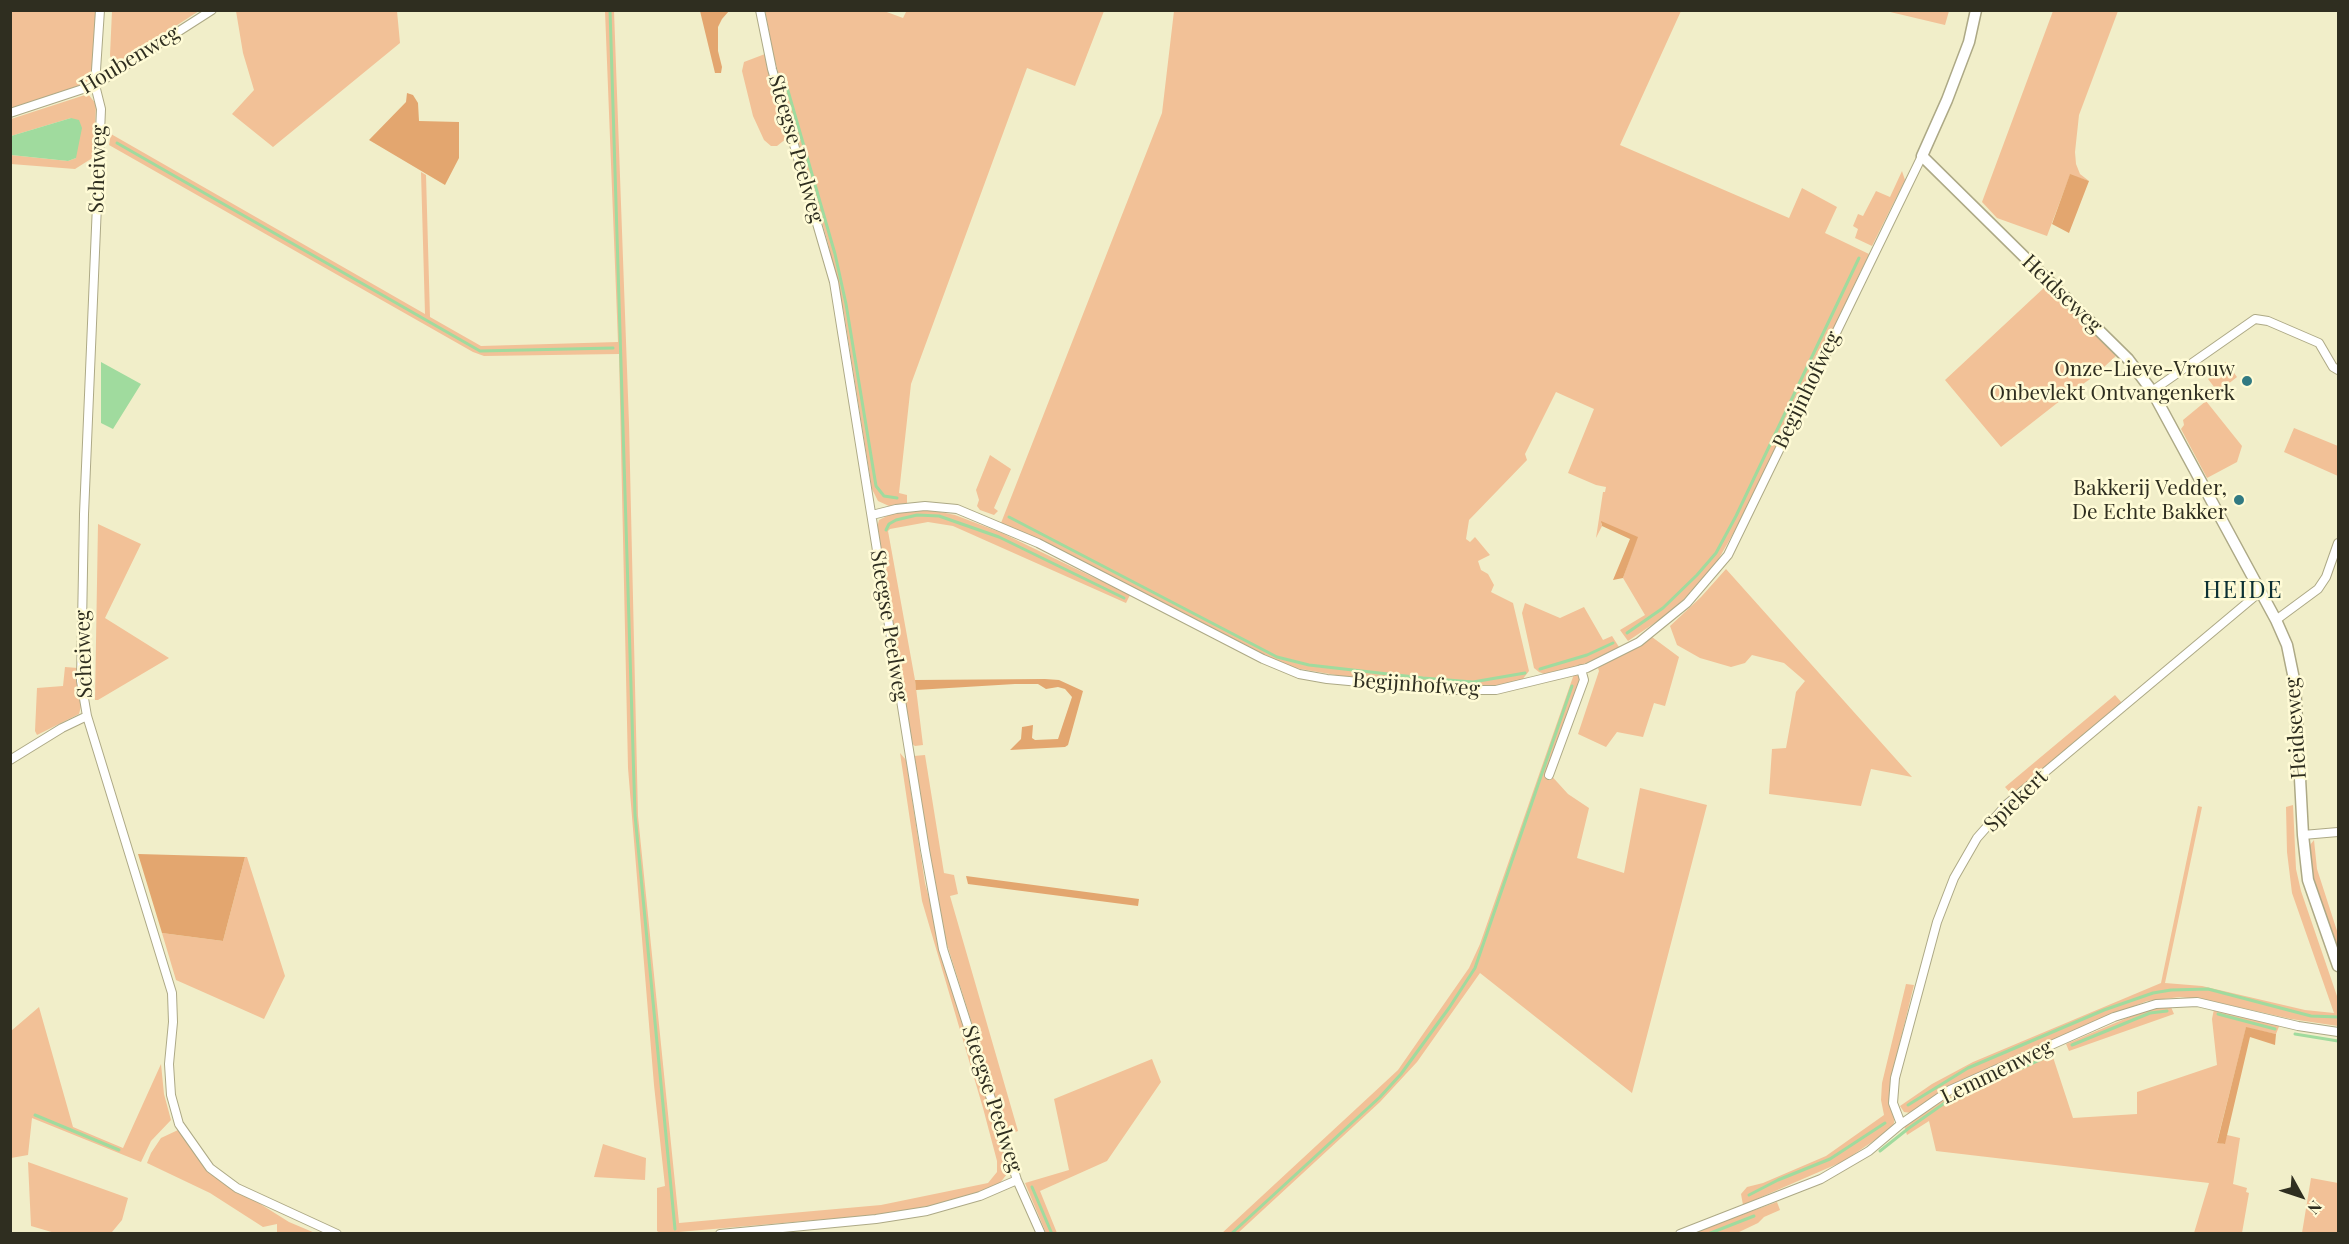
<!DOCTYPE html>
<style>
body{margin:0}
#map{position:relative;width:2349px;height:1244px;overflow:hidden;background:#f1eec9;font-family:"Playfair Display",serif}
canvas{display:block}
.frame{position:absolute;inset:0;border:12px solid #2f2e20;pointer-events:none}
.north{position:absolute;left:2271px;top:1166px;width:60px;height:60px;-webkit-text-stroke:4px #fffbd6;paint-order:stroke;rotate:130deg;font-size:16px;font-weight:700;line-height:24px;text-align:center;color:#2f2e20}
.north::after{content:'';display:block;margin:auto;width:21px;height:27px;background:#2f2e20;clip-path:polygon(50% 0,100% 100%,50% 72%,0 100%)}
</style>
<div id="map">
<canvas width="2349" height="1244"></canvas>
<div class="frame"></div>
<div class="north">N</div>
</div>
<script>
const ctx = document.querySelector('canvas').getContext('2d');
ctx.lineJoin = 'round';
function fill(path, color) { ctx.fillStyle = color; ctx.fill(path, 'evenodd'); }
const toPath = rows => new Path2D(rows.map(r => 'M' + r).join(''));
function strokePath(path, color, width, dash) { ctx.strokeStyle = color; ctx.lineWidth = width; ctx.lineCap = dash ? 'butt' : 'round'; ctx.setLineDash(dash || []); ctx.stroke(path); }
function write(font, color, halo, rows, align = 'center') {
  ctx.font = font + ' "Playfair Display",serif'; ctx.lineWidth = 5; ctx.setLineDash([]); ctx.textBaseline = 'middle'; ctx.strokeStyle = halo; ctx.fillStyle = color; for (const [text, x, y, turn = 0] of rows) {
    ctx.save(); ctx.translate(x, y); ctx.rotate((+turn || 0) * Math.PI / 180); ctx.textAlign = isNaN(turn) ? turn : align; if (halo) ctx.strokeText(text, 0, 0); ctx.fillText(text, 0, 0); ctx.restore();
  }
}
fill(toPath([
 [907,10,1104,11,1075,86,1027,68,911,384,899,493,907,495,907,504,889,506,878,501,872,489,844,313,828,243,774,58,765,11,884,11,903,18],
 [11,11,99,11,91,82,11,112],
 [112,11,112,10,199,11,115,65,112,63,110,55],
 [236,11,397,11,400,43,273,147,232,114,254,90,243,53],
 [605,11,614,11,629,424,638,816,679,1223,881,1205,988,1183,997,1172,997,1161,983,1108,922,901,900,753,906,760,925,883,961,1016,1007,1157,1007,1174,1000,1183,985,1191,941,1204,875,1215,667,1233,660,1233,657,1231,657,1188,665,1186,654,1085,628,768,619,354,484,356,473,352,109,145,111,134,425,314,421,172,426,175,430,317,481,346,618,342],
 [1174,11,1681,11,1620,145,1789,218,1802,188,1837,207,1825,233,1869,254,1745,513,1718,560,1705,578,1671,612,1628,641,1620,630,1645,615,1623,578,1637,537,1601,523,1602,526,1596,538,1603,492,1605,492,1606,487,1596,485,1568,473,1594,409,1556,392,1525,454,1527,460,1469,520,1466,539,1470,542,1475,537,1490,555,1478,561,1481,570,1488,574,1494,585,1491,592,1513,603,1529,671,1522,680,1484,688,1457,688,1365,680,1289,667,1071,556,1001,523,1162,113],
 [1886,11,1949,11,1945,25],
 [2053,11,2118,11,2079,115,2075,152,2076,164,2080,174,2089,181,2070,175,2047,236,1997,218,1982,202],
 [765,54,787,138,777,146,771,146,764,140,753,116,742,71,744,62],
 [88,94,96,104,94,157,75,169,11,164,11,155,68,161,76,158,71,118,11,136,11,119],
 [1902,171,1905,180,1872,246,1855,238,1858,229,1853,226,1858,214,1863,216,1876,191,1890,197],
 [2047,285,2116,356,2093,377,2070,393,2001,447,1945,380],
 [2226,362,2237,377,2218,392,2208,379,2213,376,2211,373],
 [2206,401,2242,446,2237,462,2207,478,2181,429,2184,425,2183,420],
 [2294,428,2338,446,2338,476,2284,452],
 [990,455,1011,469,994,508,998,511,994,515,980,510,977,506,979,500,976,490],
 [930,510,955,515,1002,533,1130,595,1126,603,953,526,928,522,890,529,888,531,915,680,923,745,915,746,911,743,877,528,879,520,897,511],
 [98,524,141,544,105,618,169,658,98,700,95,700],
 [1726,569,1912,777,1871,769,1861,806,1769,794,1772,749,1786,748,1796,692,1805,681,1784,663,1752,655,1745,663,1731,667,1700,658,1677,645,1670,626,1701,597],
 [1525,603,1560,618,1584,607,1603,640,1612,636,1619,647,1582,665,1544,674,1539,672,1534,668,1522,613],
 [1652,637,1679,657,1665,706,1654,703,1643,737,1617,732,1606,747,1578,734,1599,671,1598,668],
 [65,667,78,668,81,706,79,714,37,735,35,731,37,688,63,686],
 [1574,674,1579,676,1582,682,1548,772,1568,794,1589,808,1577,858,1624,873,1640,788,1707,805,1632,1093,1480,973,1417,1062,1380,1102,1238,1233,1221,1234,1398,1070,1469,968,1480,944],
 [2115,695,2122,703,2012,795,2005,787],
 [925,755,944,873,954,875,958,894,950,896,1018,1131,1007,1135,939,919,914,756],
 [2293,805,2296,869,2301,891,2338,999,2338,1026,2291,1019,2207,1000,2180,997,2147,1001,2112,1015,1911,1113,1904,1112,1900,1106,1932,1084,1973,1062,2161,983,2198,806,2202,807,2165,983,2202,986,2305,1010,2334,1013,2292,893,2287,852,2286,807],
 [2314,840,2317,869,2338,934,2338,956,2311,874,2310,845],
 [245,857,247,857,285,976,264,1019,176,980,162,933,223,941],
 [1906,984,1914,985,1893,1070,1894,1123,1891,1129,1844,1161,1743,1205,1741,1194,1747,1187,1763,1183,1826,1156,1884,1115,1881,1100,1882,1083],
 [39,1007,73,1127,123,1148,161,1064,164,1094,171,1120,151,1141,141,1162,32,1118,28,1155,11,1158,11,1031],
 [2163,1007,2171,1007,2174,1014,2069,1051,2066,1044,2141,1012],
 [2214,1009,2280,1024,2276,1034,2246,1028,2217,1142,2224,1144,2227,1135,2240,1138,2233,1184,2247,1188,2246,1192,2249,1193,2242,1233,2194,1233,2209,1183,1936,1151,1929,1121,1907,1135,1904,1126,1947,1098,2051,1051,2073,1118,2137,1114,2137,1092,2217,1065,2212,1019],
 [1152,1059,1161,1082,1107,1161,1040,1191,1057,1233,1046,1233,1025,1183,1069,1170,1054,1099],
 [178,1130,222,1180,289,1222,315,1233,277,1233,277,1224,263,1227,210,1193,147,1163,151,1153,161,1138],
 [603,1144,646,1158,645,1180,594,1177],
 [28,1162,128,1198,122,1220,112,1232,101,1233,55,1233,31,1226],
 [2311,1178,2338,1183,2338,1233,2302,1233],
 [1777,1202,1780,1210,1764,1217,1758,1223,1737,1233,1688,1234]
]), '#f2c197');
fill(toPath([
 [700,11,729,11,722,19,718,27,718,51,722,67,721,73,715,73],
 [407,93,413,95,418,103,419,121,459,122,459,158,445,185,369,140,406,102],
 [2070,174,2089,181,2069,233,2052,224],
 [1601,521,1638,537,1623,578,1613,580,1630,539,1602,526],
 [1045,679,1059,680,1083,691,1068,745,1065,747,1010,750,1021,739,1022,727,1028,726,1033,725,1032,738,1035,740,1058,739,1072,697,1065,689,1058,687,1046,689,1038,684,1015,684,916,690,915,680],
 [138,854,245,857,223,941,162,933],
 [966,876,1139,899,1138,906,968,884],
 [2246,1027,2276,1034,2275,1045,2250,1037,2225,1144,2217,1143]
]), '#e3a66f');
fill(toPath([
 [71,118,79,120,82,128,76,158,68,161,11,155,11,136],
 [101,362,141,384,113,429,101,423]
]), '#a0db9e');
strokePath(toPath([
 [610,10,635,815,675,1229],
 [784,77,835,254,846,304,876,486,884,496,897,498],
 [117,143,480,351,613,348],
 [1009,517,1277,657,1309,665,1423,678,1473,682,1525,673],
 [886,530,889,524,896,520,917,515,939,516,999,537,1124,598],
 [1627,633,1663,608,1697,575,1716,553,1736,516,1859,258],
 [1540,669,1587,655,1613,643],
 [2218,1014,2275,1029],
 [2295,1034,2338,1041],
 [2072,1045,2150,1013,2167,1011],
 [1908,1105,1968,1068,2104,1010,2153,993,2171,990,2208,989,2311,1016,2338,1017],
 [35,1115,119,1150],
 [1880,1151,1909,1128,1946,1102,2051,1055],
 [1032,1187,1052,1234],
 [1749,1195,1778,1180,1830,1159,1885,1123],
 [1231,1234,1380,1097,1401,1074,1449,1008,1475,968,1572,686],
 [1708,1234,1754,1216]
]), '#a0db9e', 3);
const minor = toPath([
 [100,10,95,85,101,109,84,514,81,681,87,716,172,993,173,1022,169,1064,171,1095,179,1124,210,1168,237,1188,337,1234],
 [760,10,772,69,834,282,925,850,943,949,1017,1180,1041,1234],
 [10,113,95,85,212,10],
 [2152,391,2255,319,2268,321,2319,343,2333,367,2338,370],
 [872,515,896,509,925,506,957,509,1038,543,1263,659,1299,674,1327,679,1447,690,1496,690,1587,668,1639,642,1687,603,1728,555,1922,156],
 [2276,620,2318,589,2326,577,2338,543],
 [10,760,62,728,87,716],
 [1549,775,1584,680,1581,669],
 [2303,835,2338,832],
 [1901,1124,1893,1103,1895,1078,1937,922,1954,878,1977,838,2007,804,2260,592],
 [720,1234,876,1219,927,1211,980,1196,1017,1180],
 [1680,1234,1821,1179,1869,1151,1901,1124,1950,1090,2114,1017,2156,1004,2197,1002,2298,1026,2338,1032]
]);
const tertiary = toPath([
 [1976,10,1969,42,1947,100,1922,156,2128,359,2152,391,2276,620,2287,645,2295,684,2303,835,2308,880,2338,966]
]);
strokePath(minor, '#ada986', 10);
strokePath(tertiary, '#ada986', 13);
strokePath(minor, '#fff', 8);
strokePath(tertiary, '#fff', 10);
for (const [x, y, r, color] of [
 [2247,381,6,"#327a82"],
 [2239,500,6,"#327a82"]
]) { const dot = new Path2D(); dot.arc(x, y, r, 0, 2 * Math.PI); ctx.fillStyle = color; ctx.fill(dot); strokePath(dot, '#fffbd6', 2); }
write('21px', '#2f2e20', '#fffbd6', [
 ["Houbenweg",130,60,-31],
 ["Steegse Peelweg",796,149,74],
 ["Scheiweg",98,169,-88],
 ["Heidseweg",2062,294,44],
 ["Begijnhofweg",1807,390,-64],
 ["Steegse Peelweg",889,626,81],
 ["Scheiweg",84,654,-92],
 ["Begijnhofweg",1416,685,4],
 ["Heidseweg",2296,728,-94],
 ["Spiekert",2016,801,-44],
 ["Lemmenweg",1997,1072,-26],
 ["Steegse Peelweg",992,1099,72]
]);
write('21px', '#2f2e20', '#fffbd6', [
 ["Onze-Lieve-Vrouw",2235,369],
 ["Onbevlekt Ontvangenkerk",2235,393],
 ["Bakkerij Vedder,",2227,488],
 ["De Echte Bakker",2227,512]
], 'right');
ctx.letterSpacing = '1.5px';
write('24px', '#0c3033', '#fffbd6', [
 ["HEIDE",2243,591]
]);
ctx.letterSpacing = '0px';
</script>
